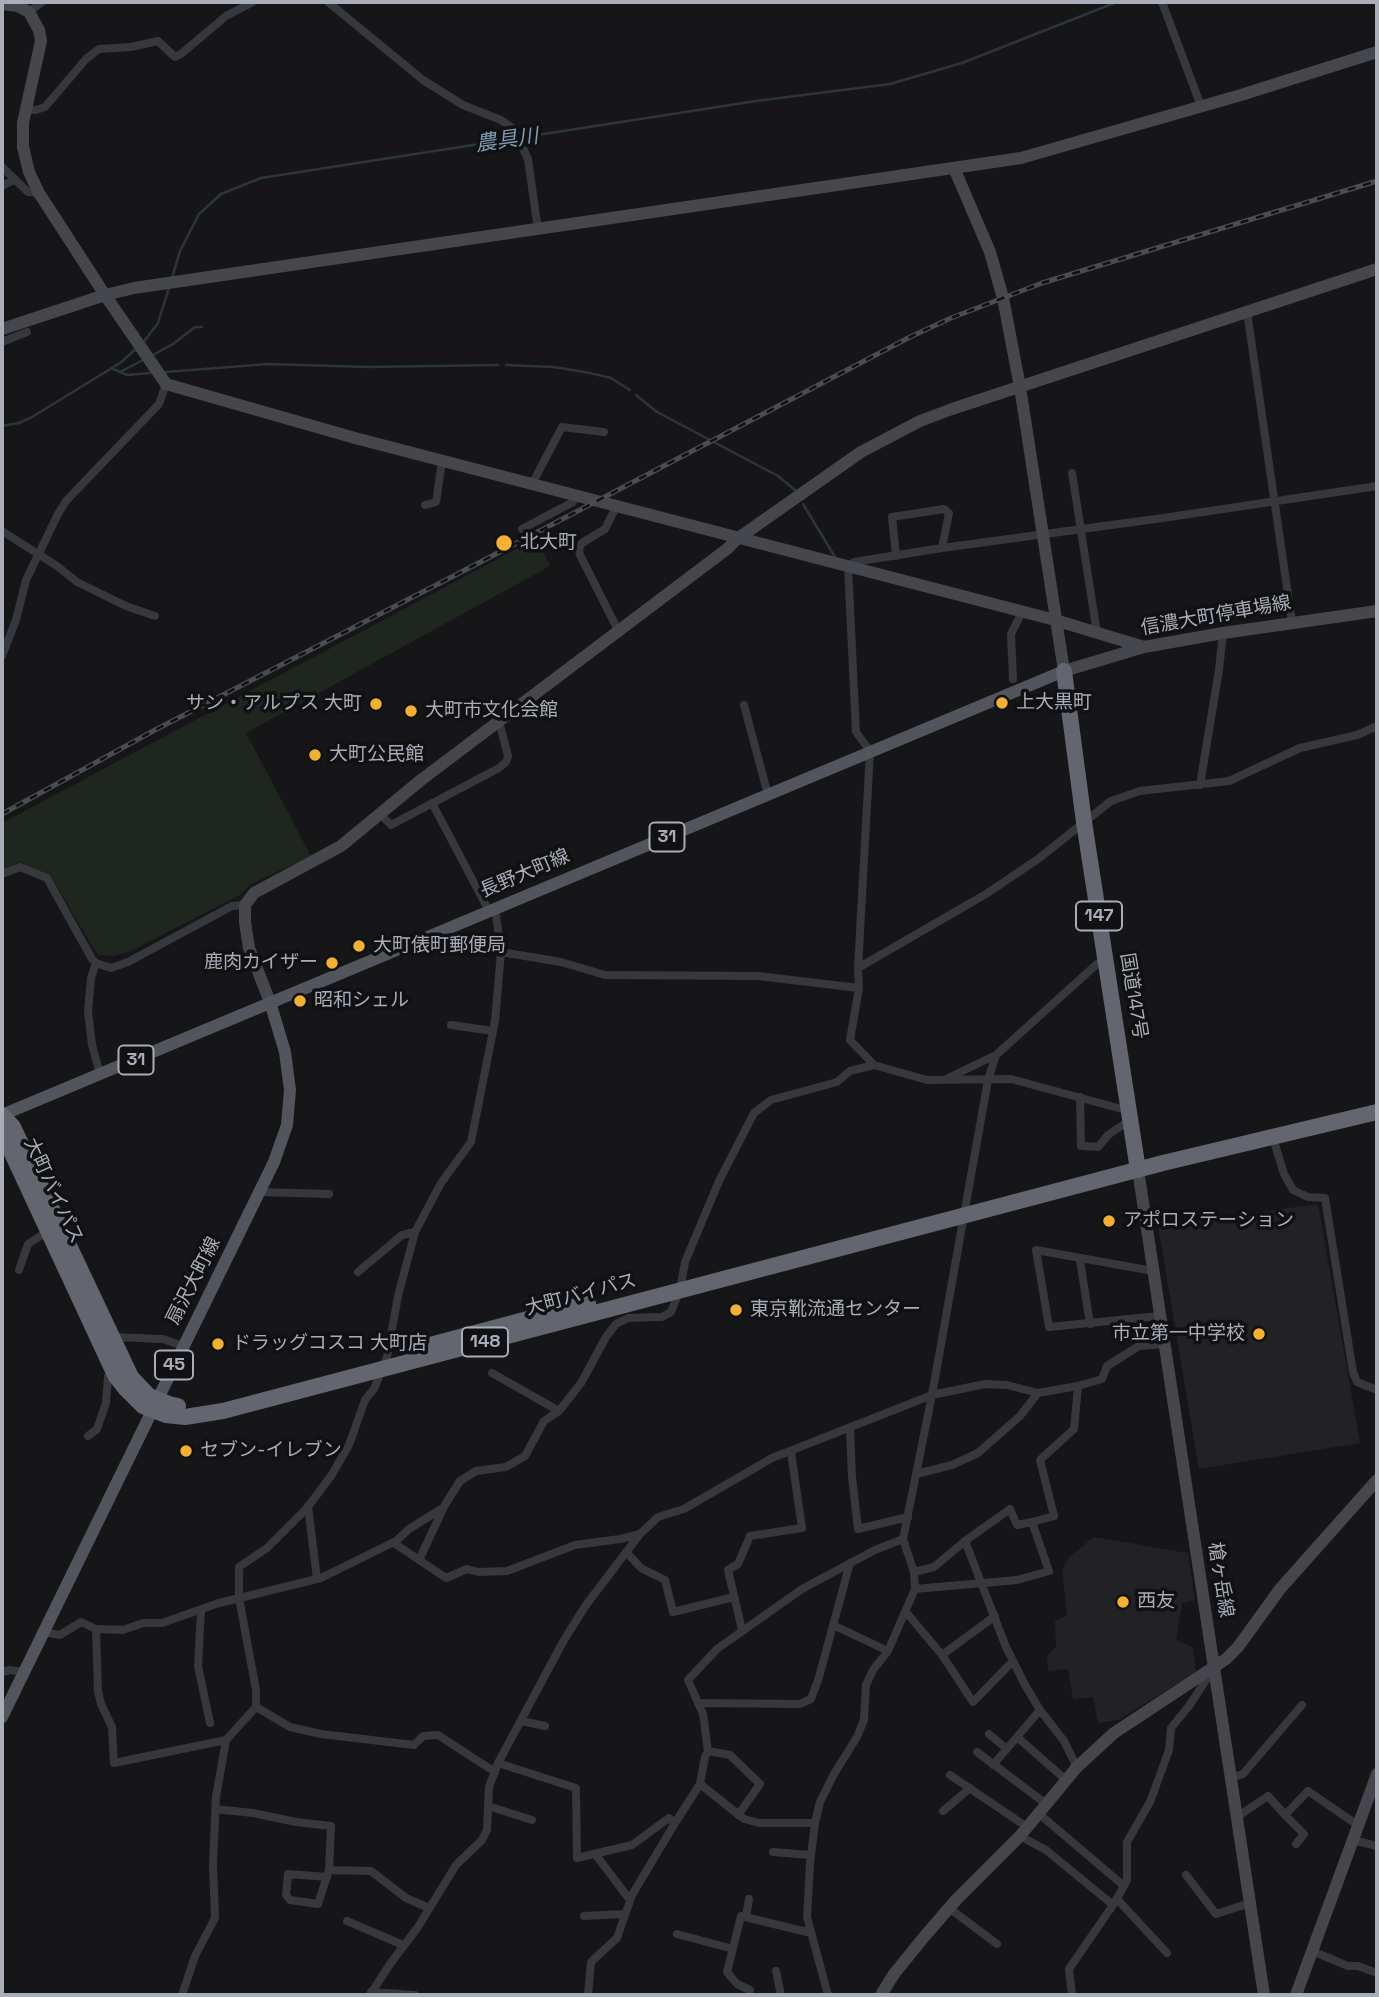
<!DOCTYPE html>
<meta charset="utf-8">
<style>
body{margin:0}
#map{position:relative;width:1379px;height:1997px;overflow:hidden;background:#161618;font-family:"Space Grotesk",sans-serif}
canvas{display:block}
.frame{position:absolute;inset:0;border:4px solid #a8adb8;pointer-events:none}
</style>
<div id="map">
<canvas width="1379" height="1997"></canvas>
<div class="frame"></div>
</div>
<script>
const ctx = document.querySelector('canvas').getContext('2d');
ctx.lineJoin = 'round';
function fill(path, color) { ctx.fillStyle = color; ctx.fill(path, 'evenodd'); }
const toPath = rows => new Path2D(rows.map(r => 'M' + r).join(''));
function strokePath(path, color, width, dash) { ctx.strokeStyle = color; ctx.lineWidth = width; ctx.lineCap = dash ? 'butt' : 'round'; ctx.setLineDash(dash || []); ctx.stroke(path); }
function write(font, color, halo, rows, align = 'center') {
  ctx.font = font + ' "Space Grotesk","Noto Sans JP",sans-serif'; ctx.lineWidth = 7; ctx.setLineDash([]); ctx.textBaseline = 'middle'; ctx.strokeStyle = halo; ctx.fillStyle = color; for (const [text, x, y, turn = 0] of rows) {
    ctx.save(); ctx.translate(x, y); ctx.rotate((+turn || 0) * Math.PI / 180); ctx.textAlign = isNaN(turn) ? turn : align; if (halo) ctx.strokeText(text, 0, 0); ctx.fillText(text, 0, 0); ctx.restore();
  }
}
fill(toPath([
 [1318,1204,1360,1443,1199,1469,1158,1226],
 [1094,1537,1188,1553,1195,1600,1182,1603,1176,1640,1193,1647,1196,1672,1118,1720,1098,1723,1093,1697,1073,1699,1068,1669,1048,1671,1047,1656,1056,1647,1055,1621,1067,1615,1062,1570,1070,1556]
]), '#222225');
fill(toPath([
 [537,538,550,566,246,733,311,856,249,885,240,895,131,951,115,956,99,955,92,946,50,875,19,862,2,870,2,823]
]), '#1e261f');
strokePath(toPath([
 [172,278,180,251,199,214,221,194,261,178,756,101,890,84,962,63,1117,2],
 [142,344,158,323,169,288],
 [151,356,173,344,195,327,202,327],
 [506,365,554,367,590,373,611,378,630,390],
 [111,368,127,375,150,373],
 [120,372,145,359],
 [166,372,268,364,368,367,498,365],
 [636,395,657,412,778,476,795,490],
 [2,426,19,423,32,417,120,363,137,348],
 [803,504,835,557]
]), '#2c353c', 2.5);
strokePath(toPath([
 [328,2,423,80,463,105,501,120,514,129,528,159,538,230],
 [1162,2,1201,106],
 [29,12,42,2],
 [25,110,36,110,45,107,86,59,99,49,131,47,158,41,175,57,181,54,226,16,253,2],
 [2,167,28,192,39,193],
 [2,186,14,180],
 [1247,312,1292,622],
 [2,342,27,332],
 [1072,473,1097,633],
 [532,484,562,427,604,432],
 [425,505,436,502,442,461],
 [616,507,605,529,582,543,579,549,580,555,619,632],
 [522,529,573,502,577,496],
 [2,531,57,566,77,582,126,606,155,616],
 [896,556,892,517,944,509,949,513,942,548],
 [2,656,16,620,26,580,58,514,66,501,159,404,166,384],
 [1013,679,1011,634,1022,612],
 [744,705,768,795],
 [1200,785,1219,670,1223,633],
 [432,803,489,911],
 [380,814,391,825,499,768,506,762,508,756,499,721],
 [2,874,20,867,47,878,92,959,96,963,111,968,128,962,232,906,245,905],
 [501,952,561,962,605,975,758,976,859,988],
 [96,963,91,978,88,1011,92,1045,100,1074],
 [858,968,986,894,1038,859,1111,801,1140,791,1229,781,1300,748,1357,735,1377,726],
 [451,1025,493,1031],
 [874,1065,850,1040,859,988,858,968,870,751,856,732,848,566,854,562,942,548,1163,518,1377,486],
 [948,1078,996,1055,1097,964,1106,959],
 [1080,1097,1081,1146,1098,1147,1108,1135,1130,1120],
 [1273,1138,1284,1174,1293,1190,1308,1197,1325,1198,1353,1372,1357,1382,1377,1390],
 [259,1192,329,1194],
 [1080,1260,1090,1324],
 [19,1270,28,1244,48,1231],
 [1153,1271,1036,1250,1049,1327,1159,1316],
 [358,1272,402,1235,415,1232],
 [113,1337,163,1339,183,1346],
 [492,1373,559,1411],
 [850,1428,852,1477,858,1529,908,1517],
 [88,1436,97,1429,106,1403,108,1376,112,1369],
 [916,1474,952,1465,978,1453,1020,1416,1038,1393],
 [308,1506,317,1579],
 [1032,1522,1054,1516,1040,1460,1074,1429,1078,1386],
 [965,1541,1006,1647,1025,1685,1040,1710,1064,1741,1077,1767],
 [394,1543,446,1578,467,1569,478,1572,507,1571,575,1545,620,1539,640,1534],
 [627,1553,641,1568,665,1580,673,1612,734,1597],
 [419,1560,443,1509],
 [914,1572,934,1567,965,1541,1010,1509,1017,1525,1032,1522,1049,1571,1017,1580,915,1589],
 [201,1611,198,1666,210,1723],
 [906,1612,942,1655,973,1702,1013,1661],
 [833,1625,888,1651],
 [96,1629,98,1691,101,1704,112,1727,114,1763,226,1740],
 [742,1630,728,1570,738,1564,750,1536,802,1528,791,1452],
 [43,1632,60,1635,81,1622,96,1629,123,1630,143,1623,162,1623,219,1603,321,1578,396,1541,409,1529,443,1508,460,1481,476,1471,506,1467,525,1456,544,1421,559,1411,581,1383,606,1337,616,1324,628,1318,662,1317,671,1312,680,1290,685,1262,719,1181,754,1113,771,1100,837,1082,850,1071,874,1065,927,1080,1011,1079,1129,1111],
 [942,1655,995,1616],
 [2,1672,10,1670,24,1672],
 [698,1703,800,1704,811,1699,819,1677,850,1563],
 [256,1707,290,1727,321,1734,414,1745,423,1736,438,1735,495,1772],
 [521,1721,545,1726],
 [989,1734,1007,1749],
 [1017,1737,1066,1780],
 [708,1751,730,1755,760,1784,738,1815],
 [977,1752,1045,1803],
 [498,1763,576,1788,577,1858,632,1845,669,1818,675,1823,700,1784,705,1757,708,1751,703,1714,688,1680,717,1649,802,1589,875,1550,903,1539],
 [993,1765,1040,1710],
 [950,1775,1027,1827],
 [1231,1778,1243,1774,1302,1705],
 [700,1784,744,1819,759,1823,815,1823],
 [488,1806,532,1820],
 [215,1809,253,1813,296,1822,331,1826,329,1870,371,1871,406,1898,429,1908],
 [943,1811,970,1788],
 [1038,1813,1124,1886,1113,1905],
 [1285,1815,1304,1834,1296,1844],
 [1237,1817,1268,1796,1285,1815,1308,1791,1359,1826],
 [1020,1836,1046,1850,1113,1905,1069,1969,1072,1995],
 [1353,1840,1377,1846],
 [773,1852,811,1855],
 [596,1855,630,1900],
 [1186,1875,1216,1914,1250,1903],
 [327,1877,288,1874,286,1895,290,1900,318,1904,329,1870],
 [1124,1886,1127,1880,1127,1842,1150,1802,1169,1750,1171,1728,1189,1706,1212,1671],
 [1117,1899,1167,1953],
 [949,1908,997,1944],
 [584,1916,625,1914],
 [746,1917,749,1899],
 [347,1921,403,1945],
 [677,1934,733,1949],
 [1312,1951,1348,1966,1358,1966,1377,1973],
 [776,1971,781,1995],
 [371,1992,415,1995],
 [182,1995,195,1956,215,1918,213,1865,216,1797,226,1740,256,1707,256,1690,239,1598,239,1567,267,1548,307,1508,331,1476,349,1445,365,1400,374,1389,387,1357,398,1296,415,1232,441,1183,471,1142,495,1021,501,952,495,908],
 [370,1995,390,1964,418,1927,456,1865,482,1840,487,1830,489,1787,498,1763,564,1640,586,1605,640,1534,658,1517,684,1509,772,1458,932,1395,985,1384,1007,1385,1038,1393,1078,1386,1102,1379,1107,1366,1139,1346,1164,1344],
 [588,1995,591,1962,617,1938,632,1895,675,1823],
 [749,1995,750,1990,737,1984,727,1972,741,1916,811,1933],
 [828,1995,807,1917,810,1864,815,1823,820,1802,834,1774,857,1737,864,1720,866,1685,873,1670,888,1651,915,1589,914,1572,903,1539,932,1395,988,1080,996,1055]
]), '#37383d', 8);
strokePath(toPath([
 [2,4,18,6,29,12,39,30,41,41,23,123,23,147,29,172,39,193,105,295,166,384,355,438,1055,620,1144,647],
 [954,168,990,252,1003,298,1020,387,1064,671,1144,647,1223,633,1377,611],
 [2,329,105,295,134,288,1021,158,1241,95,1377,52],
 [270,1002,249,948,245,922,245,905,254,893,341,846,421,780,727,549,737,539,861,452,920,421,952,409,1377,269],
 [1138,1170,1264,1995],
 [881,1995,894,1974,924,1937,956,1900,1020,1836,1077,1767,1114,1733,1226,1659,1238,1647,1280,1589,1377,1480],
 [1296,1995,1377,1774]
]), '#45474d', 12);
strokePath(toPath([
 [2,1115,1064,671],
 [2,1717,274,1162,287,1125,290,1090,285,1052,270,1002]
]), '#53555c', 12);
strokePath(toPath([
 [1064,671,1084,822,1138,1170],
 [2,1115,13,1127,131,1377,149,1396,169,1404,178,1406],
 [2,1120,3,1134,115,1375,125,1388,143,1406,166,1415,185,1417,223,1411,1163,1163,1377,1112],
 [430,1345,588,1303]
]), '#63666e', 16);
const rail = toPath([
 [2,814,155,730,469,568,910,337,951,318,1042,283,1377,181]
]);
strokePath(rail, '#4a4c52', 5);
strokePath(rail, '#111113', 2.5, [8]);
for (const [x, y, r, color] of [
 [504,543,9,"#f2b134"],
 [1002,703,7,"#f2b134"],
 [376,704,7,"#f2b134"],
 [411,711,7,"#f2b134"],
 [315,755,7,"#f2b134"],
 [359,946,7,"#f2b134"],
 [332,963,7,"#f2b134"],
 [300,1001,7,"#f2b134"],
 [1109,1221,7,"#f2b134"],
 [736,1310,7,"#f2b134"],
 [1259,1334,7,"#f2b134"],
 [218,1344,7,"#f2b134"],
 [186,1451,7,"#f2b134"],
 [1123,1602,7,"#f2b134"]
]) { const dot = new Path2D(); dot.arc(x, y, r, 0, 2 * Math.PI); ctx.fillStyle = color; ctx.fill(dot); strokePath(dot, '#111113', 2.5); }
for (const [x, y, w] of [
 [667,837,35],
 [1099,916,46],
 [136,1060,35],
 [485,1342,46],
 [174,1365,38]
]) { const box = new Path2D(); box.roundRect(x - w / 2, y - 14.5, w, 29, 5); ctx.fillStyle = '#111113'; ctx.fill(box); strokePath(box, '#a8adb8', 2); }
write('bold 18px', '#a8adb8', null, [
 ["31",667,837],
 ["147",1099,916],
 ["31",136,1060],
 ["148",485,1342],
 ["45",174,1365]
]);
write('19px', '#a8adb8', '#111113', [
 ["北大町",520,543],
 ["上大黒町",1016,703],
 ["サン・アルプス 大町",362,704,"right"],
 ["大町市文化会館",425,711],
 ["大町公民館",329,755],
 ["大町俵町郵便局",373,946],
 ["鹿肉カイザー",318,963,"right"],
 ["昭和シェル",314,1001],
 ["アポロステーション",1123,1221],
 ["東京靴流通センター",750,1310],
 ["市立第一中学校",1245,1334,"right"],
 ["ドラッグコスコ 大町店",232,1344],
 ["セブン-イレブン",200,1451],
 ["西友",1137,1602]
], 'left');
write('19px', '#a8adb8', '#111113', [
 ["信濃大町停車場線",1216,616,-10],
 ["長野大町線",525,874,-23],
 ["国道147号",1133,996,81],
 ["大町バイパス",53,1191,65],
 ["扇沢大町線",194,1281,-63],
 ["大町バイパス",581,1295,-15],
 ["槍ヶ岳線",1220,1580,81]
]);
write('italic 21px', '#7f9bb3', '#111113', [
 ["農具川",507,141,-8]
]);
</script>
